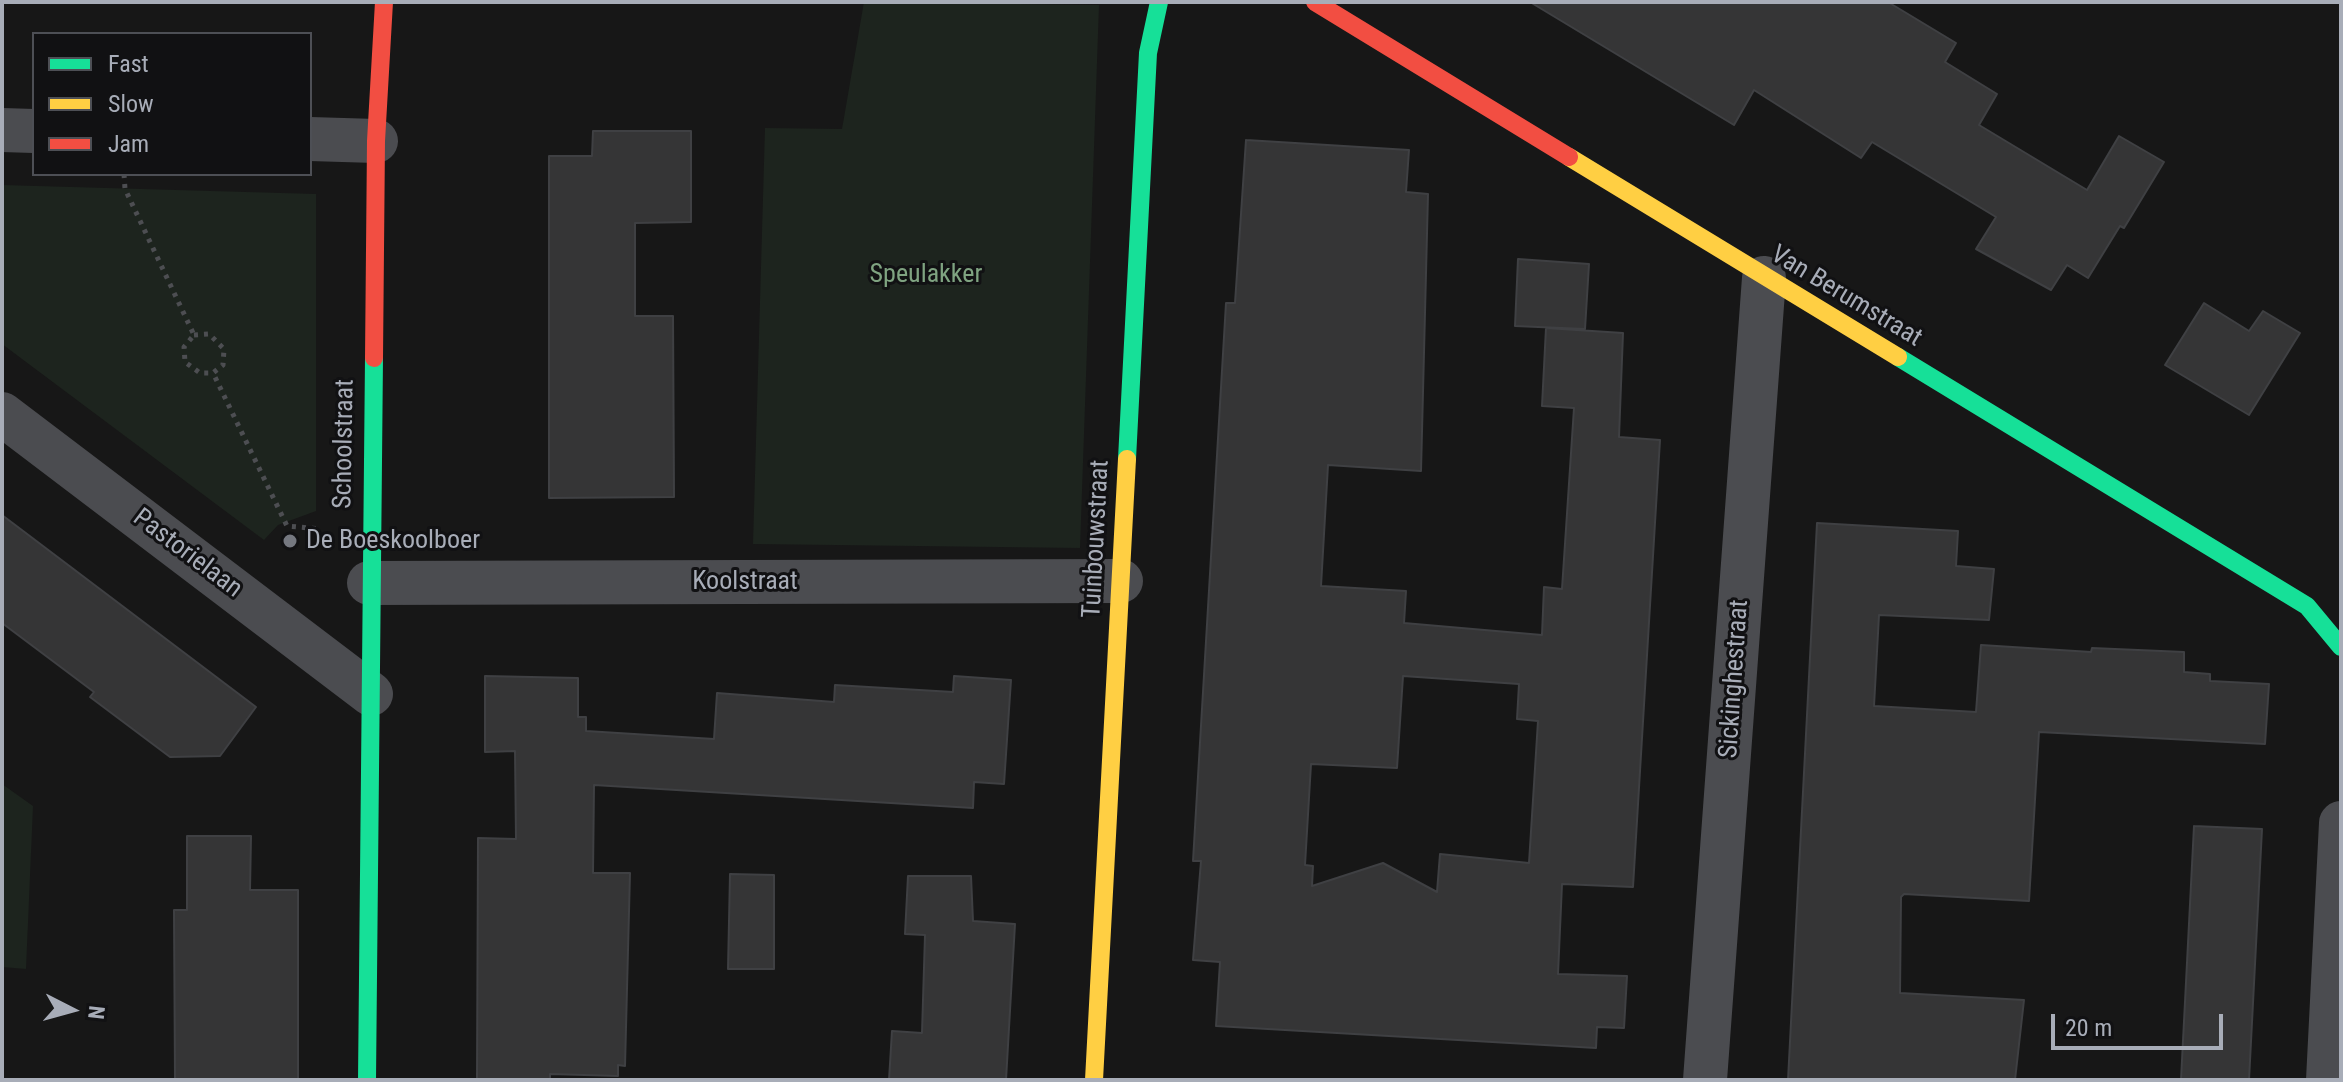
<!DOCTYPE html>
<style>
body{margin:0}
#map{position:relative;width:2343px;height:1082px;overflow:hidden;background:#171717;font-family:"Roboto Condensed",sans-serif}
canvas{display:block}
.frame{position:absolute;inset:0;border:4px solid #a8adb8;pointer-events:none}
.legend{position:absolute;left:32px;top:32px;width:280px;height:144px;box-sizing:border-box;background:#111113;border:2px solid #4d4f55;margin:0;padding:10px 14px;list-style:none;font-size:24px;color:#a8adb8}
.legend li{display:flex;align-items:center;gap:16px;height:40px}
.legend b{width:40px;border:2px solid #4d4f55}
.north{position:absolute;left:32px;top:970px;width:80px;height:80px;-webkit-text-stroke:6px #111113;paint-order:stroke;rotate:96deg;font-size:22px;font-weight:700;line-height:32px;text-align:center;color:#a8adb8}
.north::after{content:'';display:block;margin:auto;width:28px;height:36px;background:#a8adb8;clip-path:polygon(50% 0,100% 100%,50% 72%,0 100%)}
.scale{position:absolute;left:2051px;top:1014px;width:172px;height:36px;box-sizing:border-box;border:4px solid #a8adb8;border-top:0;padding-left:10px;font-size:24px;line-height:28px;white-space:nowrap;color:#a8adb8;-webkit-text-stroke:6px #111113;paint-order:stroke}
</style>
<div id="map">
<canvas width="2343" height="1082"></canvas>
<div class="frame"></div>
<ul class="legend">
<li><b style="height:10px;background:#16e098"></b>Fast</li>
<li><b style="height:10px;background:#ffcf43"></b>Slow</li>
<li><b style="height:10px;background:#f24e42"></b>Jam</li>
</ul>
<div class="north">N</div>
<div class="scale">20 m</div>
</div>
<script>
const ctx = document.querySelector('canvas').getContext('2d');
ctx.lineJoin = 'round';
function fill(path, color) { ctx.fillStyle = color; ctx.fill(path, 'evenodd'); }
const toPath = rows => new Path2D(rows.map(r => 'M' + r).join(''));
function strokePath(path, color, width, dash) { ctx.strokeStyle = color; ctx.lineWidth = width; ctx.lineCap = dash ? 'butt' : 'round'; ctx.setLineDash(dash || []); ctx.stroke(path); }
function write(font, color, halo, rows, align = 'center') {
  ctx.font = font + ' "Roboto Condensed",sans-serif'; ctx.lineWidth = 6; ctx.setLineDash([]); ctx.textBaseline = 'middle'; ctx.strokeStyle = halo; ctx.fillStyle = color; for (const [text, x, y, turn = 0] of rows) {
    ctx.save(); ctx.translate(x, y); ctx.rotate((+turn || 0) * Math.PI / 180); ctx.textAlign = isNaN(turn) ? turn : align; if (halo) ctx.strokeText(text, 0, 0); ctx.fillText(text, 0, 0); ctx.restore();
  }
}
fill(toPath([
 [864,2,1099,5,1080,548,753,544,765,128,842,129],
 [2,185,316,194,316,511,278,525,264,540,2,344],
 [2,784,33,806,26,969,2,967]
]), '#1d241e');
const building = toPath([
 [1530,2,1888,2,1956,43,1945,62,1997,94,1979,125,2087,190,2119,136,2164,162,2124,228,2120,226,2088,278,2067,265,2051,290,1976,249,1996,217,1872,142,1861,158,1754,90,1734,125,1530,2],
 [593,131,691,131,691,222,635,223,635,316,673,316,674,497,549,498,549,156,592,156,593,131],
 [1246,140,1409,150,1406,192,1428,194,1421,471,1328,465,1321,586,1406,591,1404,623,1542,635,1544,587,1562,589,1574,408,1542,406,1546,328,1623,333,1619,437,1660,440,1633,887,1562,884,1558,974,1627,976,1624,1028,1597,1027,1596,1048,1216,1026,1220,962,1193,960,1201,861,1193,861,1226,303,1235,303,1246,140],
 [1403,676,1519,684,1517,719,1538,721,1529,863,1440,854,1437,892,1383,863,1312,886,1313,866,1305,865,1311,764,1397,768,1403,676],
 [1518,259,1589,264,1585,329,1515,326,1518,259],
 [2204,303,2249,331,2263,311,2300,333,2249,415,2165,365,2204,303],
 [2,515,256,707,220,756,170,757,90,697,94,692,2,623,2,515],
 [1817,523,1958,531,1956,566,1994,569,1989,620,1879,615,1874,706,1976,712,1981,645,2091,652,2092,648,2184,652,2184,672,2210,674,2210,681,2269,684,2265,744,2039,732,2029,901,1904,894,1901,897,1900,993,2024,1000,2015,1080,1788,1080,1817,523],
 [485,676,578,678,578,717,586,717,586,731,714,739,717,693,834,702,835,685,953,692,954,676,1011,680,1004,784,974,782,973,808,594,785,593,873,630,873,625,1066,618,1065,618,1076,550,1074,550,1080,477,1080,478,838,516,839,515,751,485,752,485,676],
 [2194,826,2262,829,2249,1080,2181,1080,2194,826],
 [187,836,251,836,250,890,298,890,298,1080,175,1080,174,910,187,910,187,836],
 [730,874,774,875,774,969,728,969,730,874],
 [908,876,971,876,973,921,1015,924,1006,1080,889,1080,892,1031,922,1033,925,935,905,934,908,876]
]);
fill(building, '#353536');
strokePath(building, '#3f4043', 2);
strokePath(toPath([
 [124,174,125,189,194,335,184,347,185,362,200,373,213,373],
 [194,335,209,334,224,349,223,365,213,373,287,526,321,529]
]), '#4d4e52', 5, [4, 6]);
strokePath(toPath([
 [2,130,34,131],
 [310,139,376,141],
 [2,414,371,694],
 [369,583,1121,581],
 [1705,1080,1764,278],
 [2328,1080,2341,823]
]), '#4b4c50', 44);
strokePath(toPath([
 [1898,357,2307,606,2341,647],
 [1127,459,1148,53,1159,2],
 [367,1080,374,358]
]), '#16e098', 18);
strokePath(toPath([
 [1569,157,1898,357],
 [1094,1080,1127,459]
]), '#ffcf43', 18);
strokePath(toPath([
 [1315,2,1569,157],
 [374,358,376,141,384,2]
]), '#f24e42', 18);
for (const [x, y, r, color] of [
 [290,541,8,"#757880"]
]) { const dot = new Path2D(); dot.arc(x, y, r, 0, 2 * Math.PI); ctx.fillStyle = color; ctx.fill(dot); strokePath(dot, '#111113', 3); }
write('26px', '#7fa381', '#111113', [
 ["Speulakker",926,275]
]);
write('26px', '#a8adb8', '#111113', [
 ["Van Berumstraat",1846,297,31],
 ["Schoolstraat",345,444,-89],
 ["Tuinbouwstraat",1097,539,-87],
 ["Pastorielaan",187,554,37],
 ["Koolstraat",745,582],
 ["Sickinghestraat",1735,679,-86]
]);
write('26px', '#a8adb8', '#111113', [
 ["De Boeskoolboer",306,541]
], 'left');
</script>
